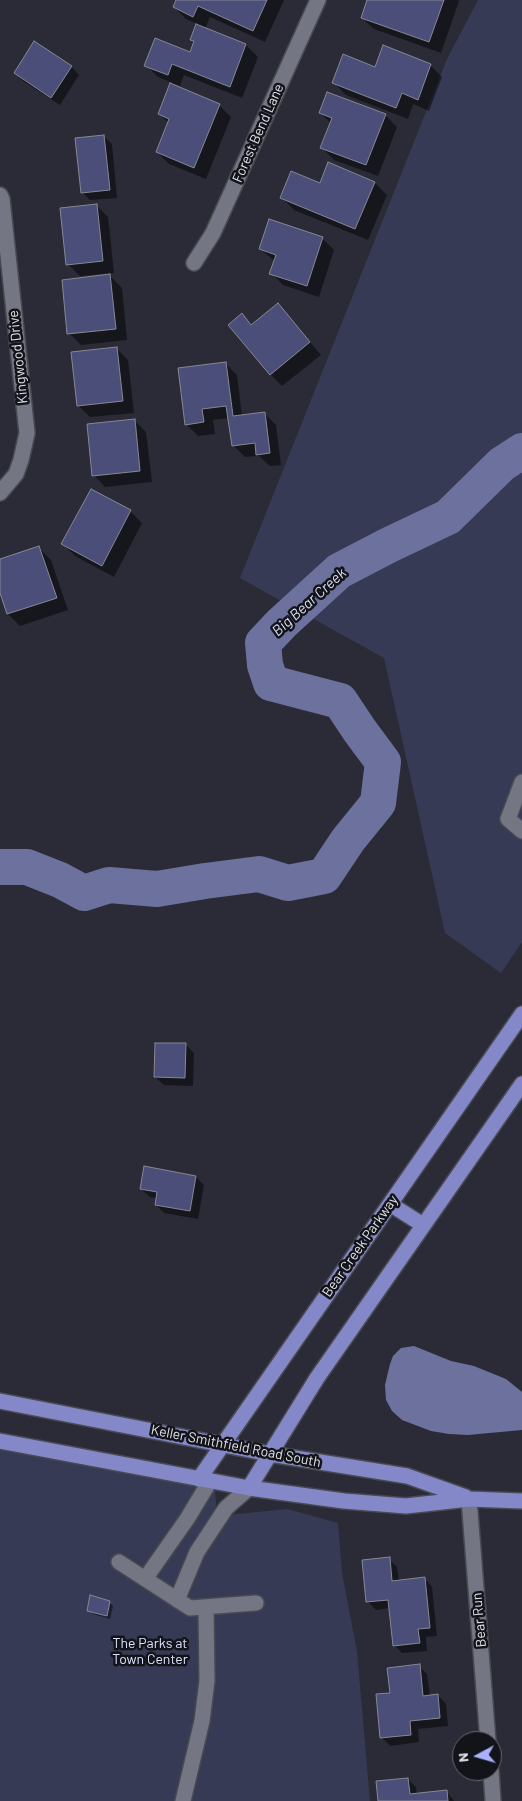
<!DOCTYPE html>
<style>
body{margin:0}
#map{position:relative;width:522px;height:1801px;overflow:hidden;background:#2a2b36;font-family:Barlow,sans-serif}
canvas{display:block}
.north{position:absolute;left:452px;top:1731px;width:50px;height:50px;box-sizing:border-box;background:#131419;border:1px solid #65666c;border-radius:50%;rotate:264deg;font-size:14px;font-weight:700;line-height:20px;text-align:center;color:#e1e2e9}
.north::after{content:'';display:block;margin:auto;width:18px;height:22px;background:#a9b0fc;clip-path:polygon(50% 0,100% 100%,50% 72%,0 100%)}
</style>
<div id="map">
<canvas width="522" height="1801"></canvas>
<div class="north">N</div>
</div>
<script>
const ctx = document.querySelector('canvas').getContext('2d');
ctx.lineJoin = 'round';
function fill(path, color) { ctx.fillStyle = color; ctx.fill(path, 'evenodd'); }
const toPath = rows => new Path2D(rows.map(r => 'M' + r).join(''));
function strokePath(path, color, width, dash) { ctx.strokeStyle = color; ctx.lineWidth = width; ctx.lineCap = dash ? 'butt' : 'round'; ctx.setLineDash(dash || []); ctx.stroke(path); }
function write(font, color, halo, rows, align = 'center') {
  ctx.font = font + ' Barlow,sans-serif'; ctx.lineWidth = 5; ctx.setLineDash([]); ctx.textBaseline = 'middle'; ctx.strokeStyle = halo; ctx.fillStyle = color; for (const [text, x, y, turn = 0] of rows) {
    ctx.save(); ctx.translate(x, y); ctx.rotate((+turn || 0) * Math.PI / 180); ctx.textAlign = isNaN(turn) ? turn : align; if (halo) ctx.strokeText(text, 0, 0); ctx.fillText(text, 0, 0); ctx.restore();
  }
}
fill(toPath([
 [478,0,522,0,522,942,501,973,445,933,384,658,240,578,447,59],
 [0,1444,214,1476,217,1516,287,1509,338,1523,342,1573,357,1651,370,1801,0,1801]
]), '#373a54');
fill(toPath([
 [414,1346,451,1361,474,1366,506,1379,522,1392,522,1430,468,1435,449,1434,431,1431,402,1420,392,1411,386,1400,385,1385,390,1364,393,1356,401,1348]
]), '#6c719e');
fill(toPath([
 [178,0,284,0,265,42,210,17,205,29,246,45,258,57,242,98,184,75,180,86,158,77,146,65,191,53,195,43,191,40,198,24,186,19,174,7],
 [368,0,458,0,459,1,441,53,374,29,362,18],
 [430,65,442,77,429,111,413,104,408,119,346,95,334,83,376,69],
 [71,66,79,75,60,105,23,81,15,73],
 [219,105,231,117,206,179,169,164,157,152,169,123,159,114],
 [320,113,385,115,397,127,378,176,334,160,322,148,331,123],
 [103,136,112,144,117,198,90,200,82,192],
 [375,183,387,195,368,240,294,210,282,198],
 [96,205,108,217,114,273,80,276,68,264],
 [322,238,334,250,319,297,283,285,271,273,275,261,260,249],
 [110,276,122,288,127,340,81,345,69,333],
 [278,305,321,355,282,386,270,374,242,315,252,325],
 [116,348,128,360,134,413,90,417,78,405],
 [225,363,237,375,242,416,264,413,276,425,281,465,270,466,259,456,245,457,233,445,229,418,213,420,215,434,198,436,186,424],
 [134,420,146,432,152,482,105,487,94,475],
 [130,511,142,523,114,577,75,556,63,544],
 [39,548,51,560,68,610,20,626,8,614,0,589,0,561],
 [186,1045,194,1053,193,1086,164,1085,155,1077],
 [196,1177,204,1185,198,1219,164,1213,156,1205,157,1198,150,1197,141,1189],
 [389,1559,397,1567,399,1581,424,1578,432,1587,437,1636,426,1637,427,1651,402,1653,394,1645,390,1608,376,1610,368,1602],
 [109,1602,113,1606,110,1619,93,1614,89,1610],
 [419,1666,427,1674,430,1696,438,1695,446,1704,448,1726,418,1729,419,1742,390,1746,382,1737,391,1694],
 [408,1779,416,1787,417,1794,446,1791,454,1801,379,1801]
]), '#0007');
strokePath(toPath([
 [0,867,27,867,60,880,84,893,109,885,157,889,205,881,259,874,288,883,324,876,348,840,378,803,383,762,360,731,340,701,271,683,265,665,263,643,282,623,339,571,389,545,448,517,502,464,522,451]
]), '#6c719e', 36);
const building = toPath([
 [176,0,267,0,253,31,198,6,193,17,173,7,176,0],
 [367,0,444,0,429,42,361,18,367,0],
 [196,24,246,44,230,87,172,64,168,75,144,66,155,38,190,52,194,41,190,40,196,24],
 [34,41,72,66,51,98,14,73,34,41],
 [383,45,431,64,418,100,402,93,396,108,332,83,343,54,375,67,383,45],
 [170,83,220,104,194,168,156,152,169,119,158,114,170,83],
 [327,92,386,114,366,165,320,148,332,118,319,113,327,92],
 [104,135,110,190,81,193,75,138,104,135],
 [328,162,375,182,355,229,280,198,291,171,320,183,328,162],
 [97,204,103,261,66,265,60,208,97,204],
 [269,219,323,237,307,286,269,274,276,255,259,249,269,219],
 [110,274,116,329,67,334,62,280,110,274],
 [278,303,310,342,270,375,228,325,242,313,251,325,278,303],
 [117,347,123,401,77,406,71,352,117,347],
 [226,362,233,416,265,412,270,453,256,455,255,443,232,446,226,406,202,409,204,422,185,425,178,368,226,362],
 [135,419,140,471,92,476,87,424,135,419],
 [91,489,131,510,102,566,61,544,91,489],
 [39,546,57,598,7,614,0,593,0,559,39,546],
 [155,1043,186,1043,185,1078,154,1077,155,1043],
 [144,1166,196,1176,190,1211,155,1205,157,1192,140,1189,144,1166],
 [390,1557,392,1581,425,1577,430,1628,418,1629,420,1643,393,1646,388,1600,366,1602,362,1560,390,1557],
 [90,1595,110,1601,107,1616,87,1611,90,1595],
 [420,1664,423,1696,438,1694,440,1718,410,1721,411,1735,380,1738,376,1694,390,1693,387,1668,420,1664],
 [408,1778,410,1794,447,1790,448,1801,378,1801,376,1781,408,1778]
]);
fill(building, '#4b4e79');
strokePath(building, '#868895', 1);
const minor = toPath([
 [0,195,2,199,27,433,21,460,16,474,0,493],
 [194,263,213,233,318,0],
 [522,782,508,819,522,831],
 [469,1499,488,1741],
 [119,1562,190,1608,256,1603],
 [145,1579,187,1519,210,1481],
 [177,1600,197,1552,226,1508,249,1488],
 [491,1771,493,1801],
 [183,1801,202,1721,207,1681,206,1607]
]);
const major = toPath([
 [390,1204,423,1225],
 [0,1401,270,1454,407,1476,466,1497],
 [0,1441,249,1488,344,1501,406,1506,469,1499,522,1501],
 [199,1479,522,1014],
 [249,1488,317,1378,522,1084]
]);
strokePath(minor, '#484a52', 18);
strokePath(major, '#484a52', 18);
strokePath(minor, '#757683', 15);
strokePath(major, '#8488c9', 15);
write('14px', '#e1e2e9', '#131419', [
 ["Forest Bend Lane",258,133,-66],
 ["Kingwood Drive",18,357,-96],
 ["Bear Creek Parkway",360,1246,-55],
 ["Keller Smithfield Road South",236,1446,11],
 ["Bear Run",479,1620,-95]
]);
write('14px', '#dde1fe', '#131419', [
 ["The Parks at",150,1643],
 ["Town Center",150,1659]
]);
write('italic 15px', '#dadefb', '#131419', [
 ["Big Bear Creek",309,602,-42]
]);
</script>
